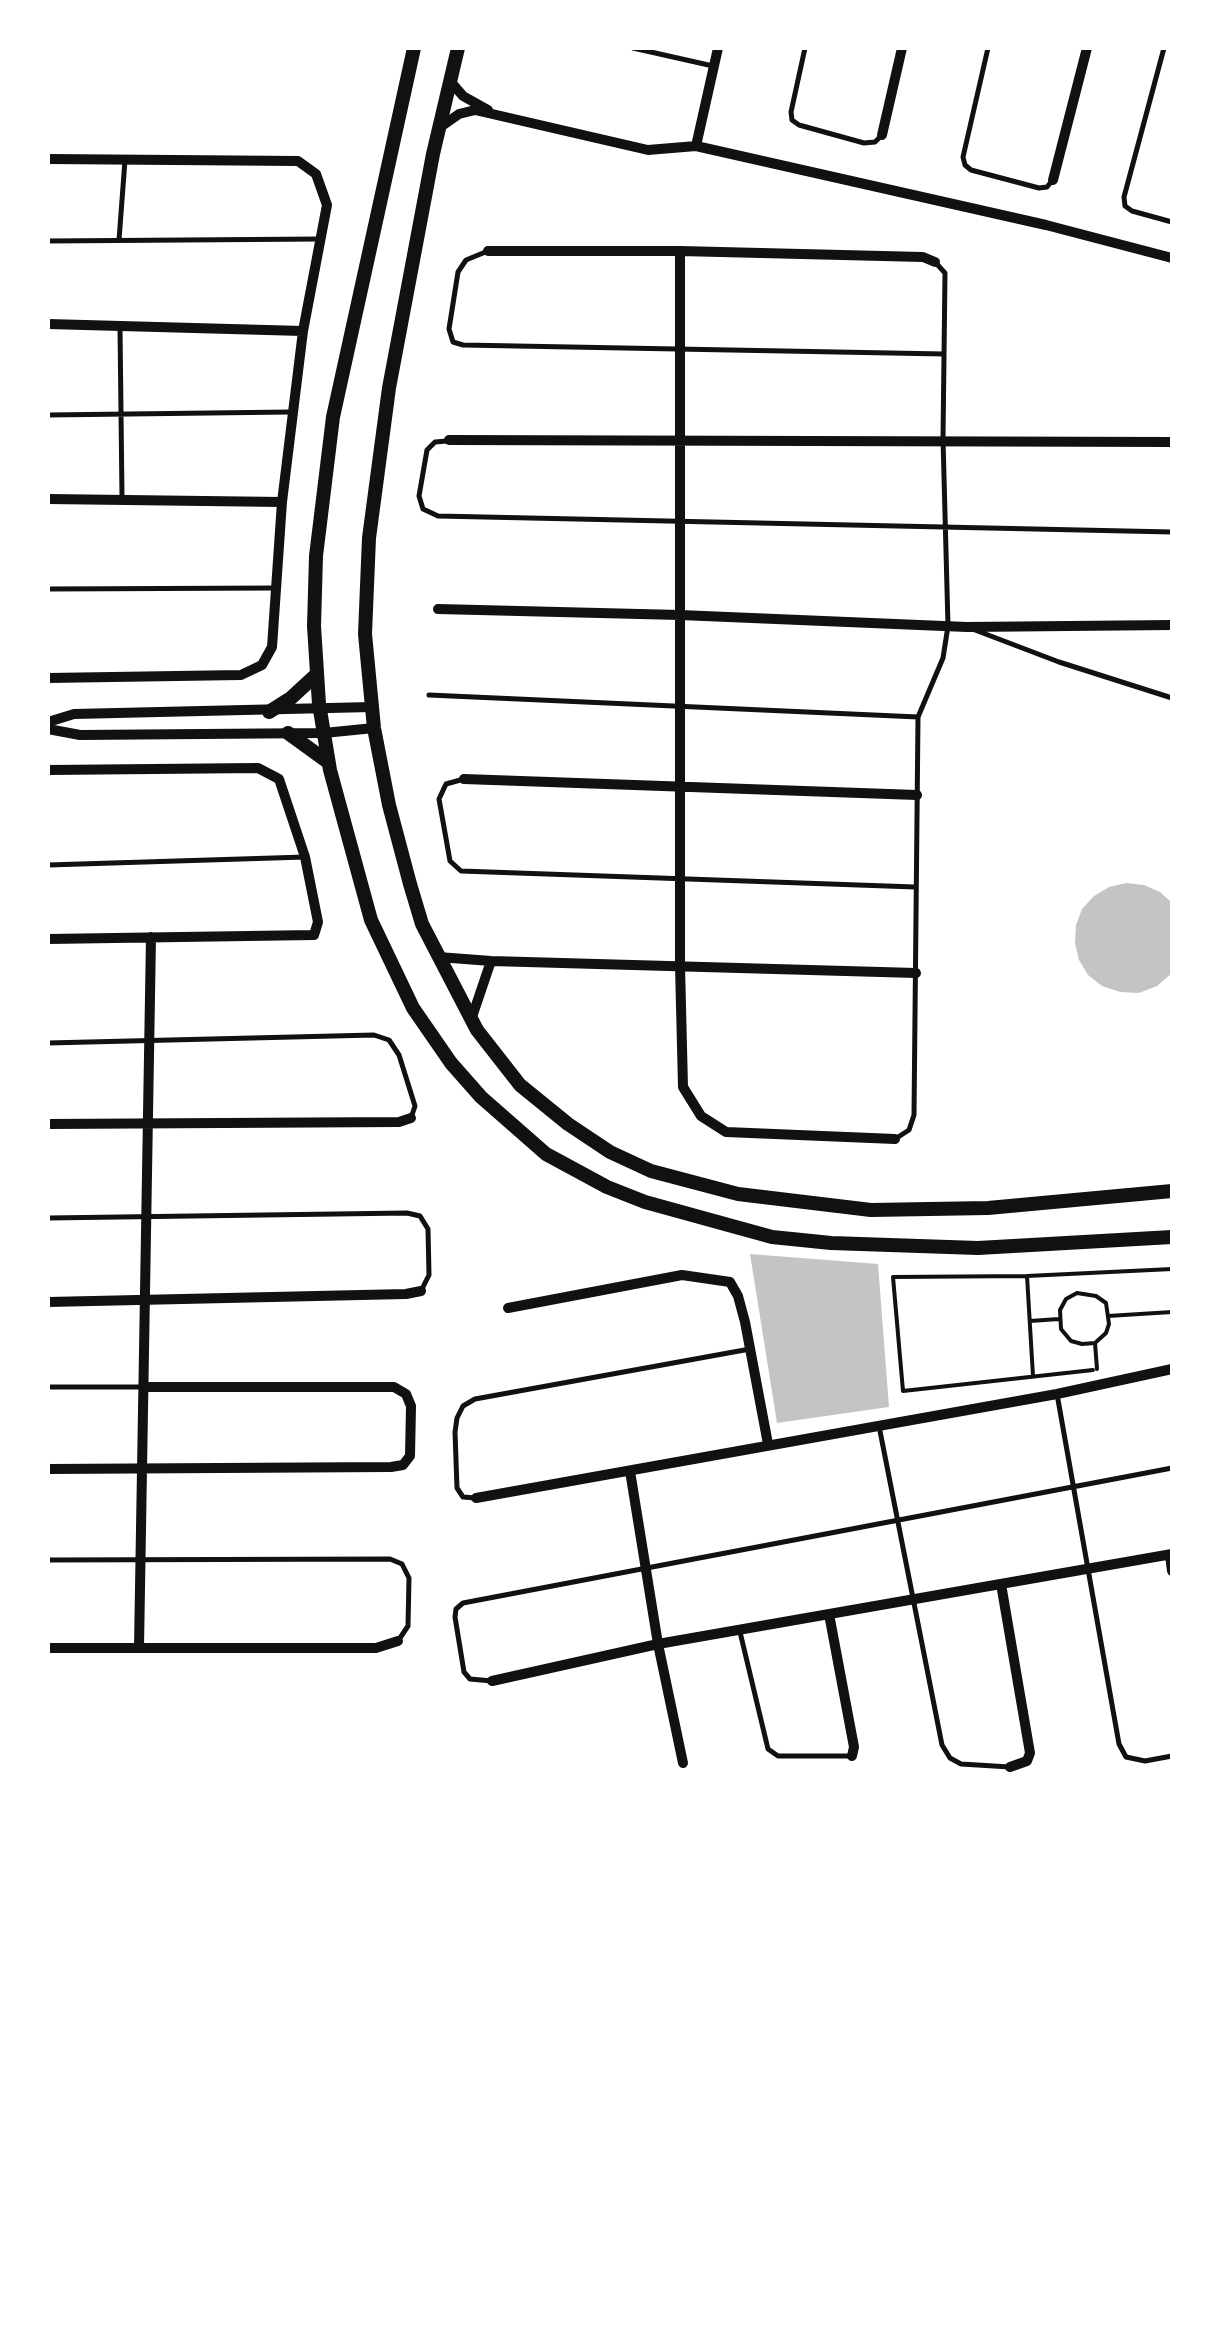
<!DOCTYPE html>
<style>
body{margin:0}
#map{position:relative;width:1220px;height:2352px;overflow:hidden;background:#fff;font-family:Barlow,sans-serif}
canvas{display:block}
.frame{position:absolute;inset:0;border:50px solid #fff;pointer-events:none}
</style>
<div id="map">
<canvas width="1220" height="2352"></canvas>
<div class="frame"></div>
</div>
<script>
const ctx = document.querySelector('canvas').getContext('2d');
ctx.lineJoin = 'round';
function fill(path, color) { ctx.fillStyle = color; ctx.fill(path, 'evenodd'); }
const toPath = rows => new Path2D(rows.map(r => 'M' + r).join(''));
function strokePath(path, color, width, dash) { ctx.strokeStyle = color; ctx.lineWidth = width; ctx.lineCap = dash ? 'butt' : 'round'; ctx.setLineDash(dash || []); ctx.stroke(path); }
fill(toPath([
 [1126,883,1144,885,1160,892,1172,903,1172,973,1157,986,1139,993,1120,992,1102,986,1088,975,1079,960,1075,943,1076,925,1082,909,1094,896,1109,887],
 [750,1254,878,1264,889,1407,777,1423]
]), '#c4c4c4');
strokePath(toPath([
 [1027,1276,1172,1269],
 [1108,1316,1172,1312],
 [1030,1321,1059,1319],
 [1095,1343,1082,1344,1071,1341,1061,1329,1060,1310,1066,1299,1077,1293,1096,1296,1106,1303,1109,1324,1106,1333,1095,1343,1097,1369],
 [1033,1376,1027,1276,893,1277,903,1391,1093,1370]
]), '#111', 4);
strokePath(toPath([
 [633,48,713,66],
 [805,48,791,112,792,120,799,125,864,143,875,142,882,135],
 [988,48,963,157,965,165,971,170,1039,188,1047,187,1051,182],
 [1164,48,1124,197,1125,206,1132,211,1172,222],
 [119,240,125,160],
 [48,241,320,239],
 [488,251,466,260,458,272,449,329,453,342,463,345,944,354],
 [120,328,122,497],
 [48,415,290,412],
 [447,441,435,442,427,450,419,496,423,509,438,516,1172,532],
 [48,589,276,588],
 [975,630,1059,662,1172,698],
 [429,695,918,717],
 [464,779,446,784,439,799,450,861,461,871,915,887],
 [48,865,305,857],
 [48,1043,374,1035,389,1040,399,1055,415,1106,411,1118],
 [895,1139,909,1130,914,1115,918,717,943,658,948,626,943,439,945,273,935,262],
 [48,1218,407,1213,420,1216,428,1229,429,1275,421,1291],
 [48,1387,143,1387],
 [1057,1394,1119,1744,1126,1757,1145,1761,1172,1756],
 [879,1426,942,1745,950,1758,961,1764,1010,1767],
 [476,1498,463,1497,457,1488,455,1432,457,1418,463,1406,475,1399,750,1349],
 [48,1560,390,1559,402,1564,409,1578,408,1626,398,1641],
 [740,1632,768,1749,778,1756,849,1756],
 [492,1681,470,1679,464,1672,455,1617,456,1609,463,1603,1172,1468]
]), '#111', 5);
strokePath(toPath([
 [450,81,463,96,488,110],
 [439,128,459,114,475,110,648,150,696,146,1046,225,1172,258],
 [882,135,902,48],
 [696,146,718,48],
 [48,159,298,161,316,174,327,205,303,331,282,502,272,647,262,665,241,675,48,678],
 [1053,180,1087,48],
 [488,251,680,251,923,257,935,262],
 [680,251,680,966,683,1087,701,1116,726,1132,895,1139],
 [48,324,303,331],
 [449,440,1172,442],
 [48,499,282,502],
 [438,609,680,615,967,627,1172,625],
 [48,722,74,714,372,707],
 [48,729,80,735,324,733,374,728],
 [48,770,258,768,279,779,305,857,318,922,314,935,48,939],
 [464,779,917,795],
 [438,957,491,961,916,973],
 [471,1020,491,961],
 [48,1124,399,1122,411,1118],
 [48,1302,406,1294,421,1291],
 [508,1308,682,1275,730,1282,738,1296,745,1322,768,1444],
 [48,1469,391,1467,403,1465,410,1456,411,1406,406,1394,394,1387,143,1387],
 [630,1471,658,1644,683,1763],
 [476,1498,1057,1394,1172,1369],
 [1170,1555,1172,1571],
 [1001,1584,1030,1753,1027,1761,1010,1767],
 [829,1614,854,1747,852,1756],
 [139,1647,151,937],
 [48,1648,376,1648,398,1641],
 [492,1681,658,1644,1172,1554]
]), '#111', 10);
strokePath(toPath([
 [414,48,333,417,316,556,314,626,319,704,330,770,371,920,413,1008,451,1063,481,1097,546,1154,607,1187,645,1202,772,1237,831,1243,978,1248,1172,1237],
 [458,48,433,154,389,388,369,538,365,634,374,728,389,805,410,884,422,924,477,1030,520,1085,568,1124,610,1152,651,1171,738,1194,871,1210,988,1208,1172,1191],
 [269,712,291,698,317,674],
 [288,733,328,762]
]), '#111', 14);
</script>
